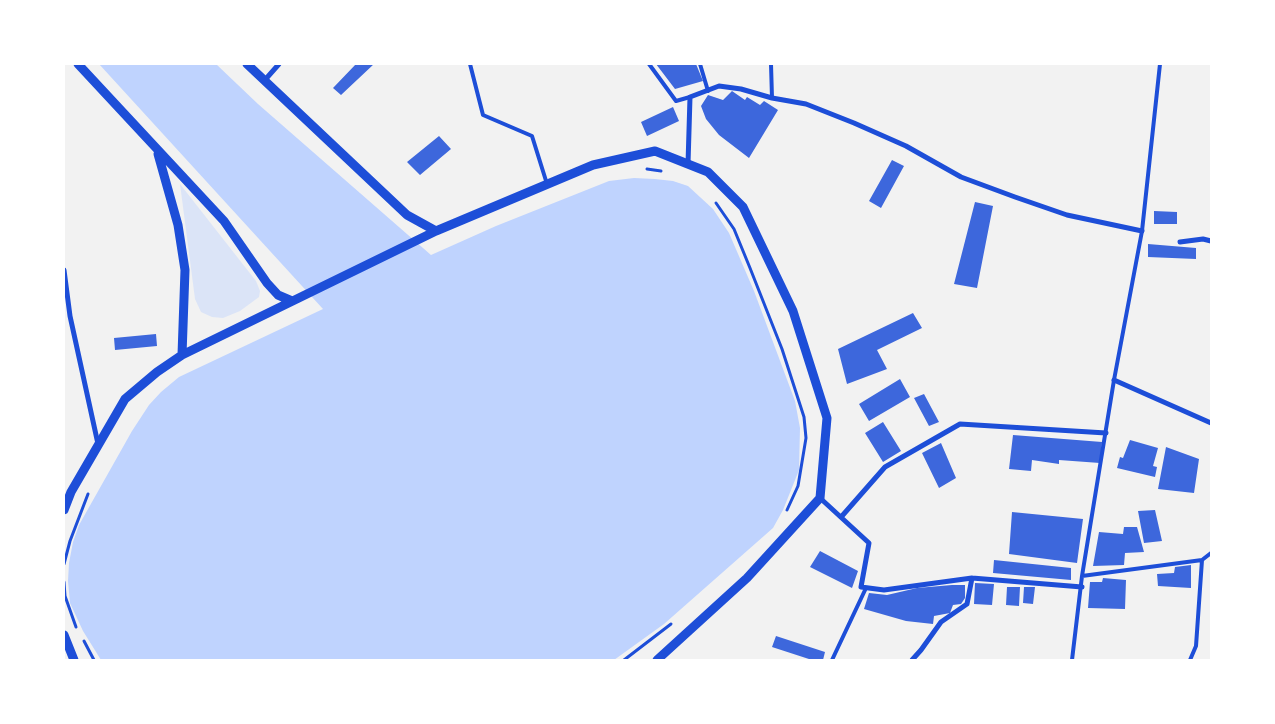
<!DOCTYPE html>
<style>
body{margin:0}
#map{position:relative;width:1275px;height:724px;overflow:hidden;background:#f2f2f2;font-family:"Varela Round",sans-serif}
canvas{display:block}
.frame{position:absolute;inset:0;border:65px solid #fff;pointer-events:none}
</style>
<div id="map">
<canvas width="1275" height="724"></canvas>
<div class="frame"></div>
</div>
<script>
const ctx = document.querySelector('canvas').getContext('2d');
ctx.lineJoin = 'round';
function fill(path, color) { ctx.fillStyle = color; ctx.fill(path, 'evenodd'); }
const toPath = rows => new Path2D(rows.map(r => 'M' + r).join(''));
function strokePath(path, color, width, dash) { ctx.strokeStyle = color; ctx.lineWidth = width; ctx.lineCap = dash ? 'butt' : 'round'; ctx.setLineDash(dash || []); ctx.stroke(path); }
fill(toPath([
 [180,184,256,281,260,291,259,297,240,311,223,318,212,317,201,312,195,299]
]), '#dbe4f7');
fill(toPath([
 [99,64,216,64,258,104,431,255,496,226,609,181,634,178,655,179,673,181,688,186,713,209,729,233,754,291,795,401,800,428,799,470,783,510,773,528,664,624,614,660,101,660,83,631,70,603,68,581,69,563,73,542,79,525,132,431,149,405,161,392,179,377,323,309]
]), '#bfd3fe');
fill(toPath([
 [356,64,374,64,341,95,333,88],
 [656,64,696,64,703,81,675,89],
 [732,91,745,100,747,97,760,105,764,101,778,110,749,158,719,135,706,119,701,106,708,95,723,100],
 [673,107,679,121,647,136,641,122],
 [439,136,451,149,420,175,407,162],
 [892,160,904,166,881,208,869,201],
 [975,202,993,206,977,288,954,284],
 [1154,211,1177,212,1177,224,1154,224],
 [1148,244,1196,248,1196,259,1148,257],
 [913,313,922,328,877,350,887,369,847,384,838,349],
 [156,334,157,346,115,350,114,338],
 [900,379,910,397,869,421,859,404],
 [924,394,939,422,929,426,914,398],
 [883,422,901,451,883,462,865,433],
 [1013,435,1102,442,1100,463,1059,460,1059,464,1032,460,1031,471,1009,469],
 [1130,440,1158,448,1153,466,1157,467,1155,477,1117,468,1120,457,1123,458],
 [941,443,956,478,939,488,922,453],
 [1166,447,1199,459,1194,493,1158,489],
 [1155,510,1162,541,1144,543,1138,511],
 [1012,512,1083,519,1077,563,1009,554],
 [1124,527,1137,527,1144,552,1125,553,1124,565,1093,566,1099,532,1123,534],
 [820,551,858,571,852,588,810,567],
 [994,560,1071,568,1071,580,993,573],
 [1191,565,1191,588,1158,586,1157,574,1174,573,1175,567],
 [1103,578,1126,580,1125,609,1088,608,1090,582,1102,582],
 [975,583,994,584,992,605,974,604],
 [952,585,965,585,965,598,961,604,953,605,950,613,934,616,933,624,906,621,864,609,869,593,887,595,917,588],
 [1007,587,1020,587,1019,606,1006,605],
 [1024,587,1035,587,1033,604,1023,603],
 [776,636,825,652,823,660,812,660,772,647]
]), '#3d67dc');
strokePath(toPath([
 [647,169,661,171],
 [716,203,734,229,750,268,782,349,804,417,806,438,798,486,787,510],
 [64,564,70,541,88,494],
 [64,582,65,596,76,627],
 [84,641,94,660],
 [624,660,671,624]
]), '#1d4ed8', 3);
strokePath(toPath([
 [470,64,483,115,532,136,547,184],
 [649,64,676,101,690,97],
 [700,64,708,91],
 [771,64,772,98],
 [1082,576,1202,560,1211,553],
 [832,660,866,588],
 [1072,660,1082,576,1114,380,1142,231,1160,64],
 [1190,660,1196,646,1202,560]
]), '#1d4ed8', 4);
strokePath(toPath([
 [264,81,279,64],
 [688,164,690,97,719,86,741,89,772,98,806,104,854,123,906,146,961,177,1015,197,1067,215,1142,231],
 [1180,242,1203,239,1211,241],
 [64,270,70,316,98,444],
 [1114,380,1211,423],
 [820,498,869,543,861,587,884,590,972,578],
 [842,516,885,467,960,424,1106,433],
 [912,660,921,650,941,622,967,604,972,578,1082,587]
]), '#1d4ed8', 5);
strokePath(toPath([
 [78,64,224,221,267,283,278,295,292,301],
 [247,64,407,215,436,231],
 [158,154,178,225,185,270,182,355],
 [64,510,71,492,125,399,157,372,182,355,436,231,593,165,655,151,708,172,743,207,793,311,827,418,820,498,747,578,657,660],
 [64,635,74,660]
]), '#1d4ed8', 9);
</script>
